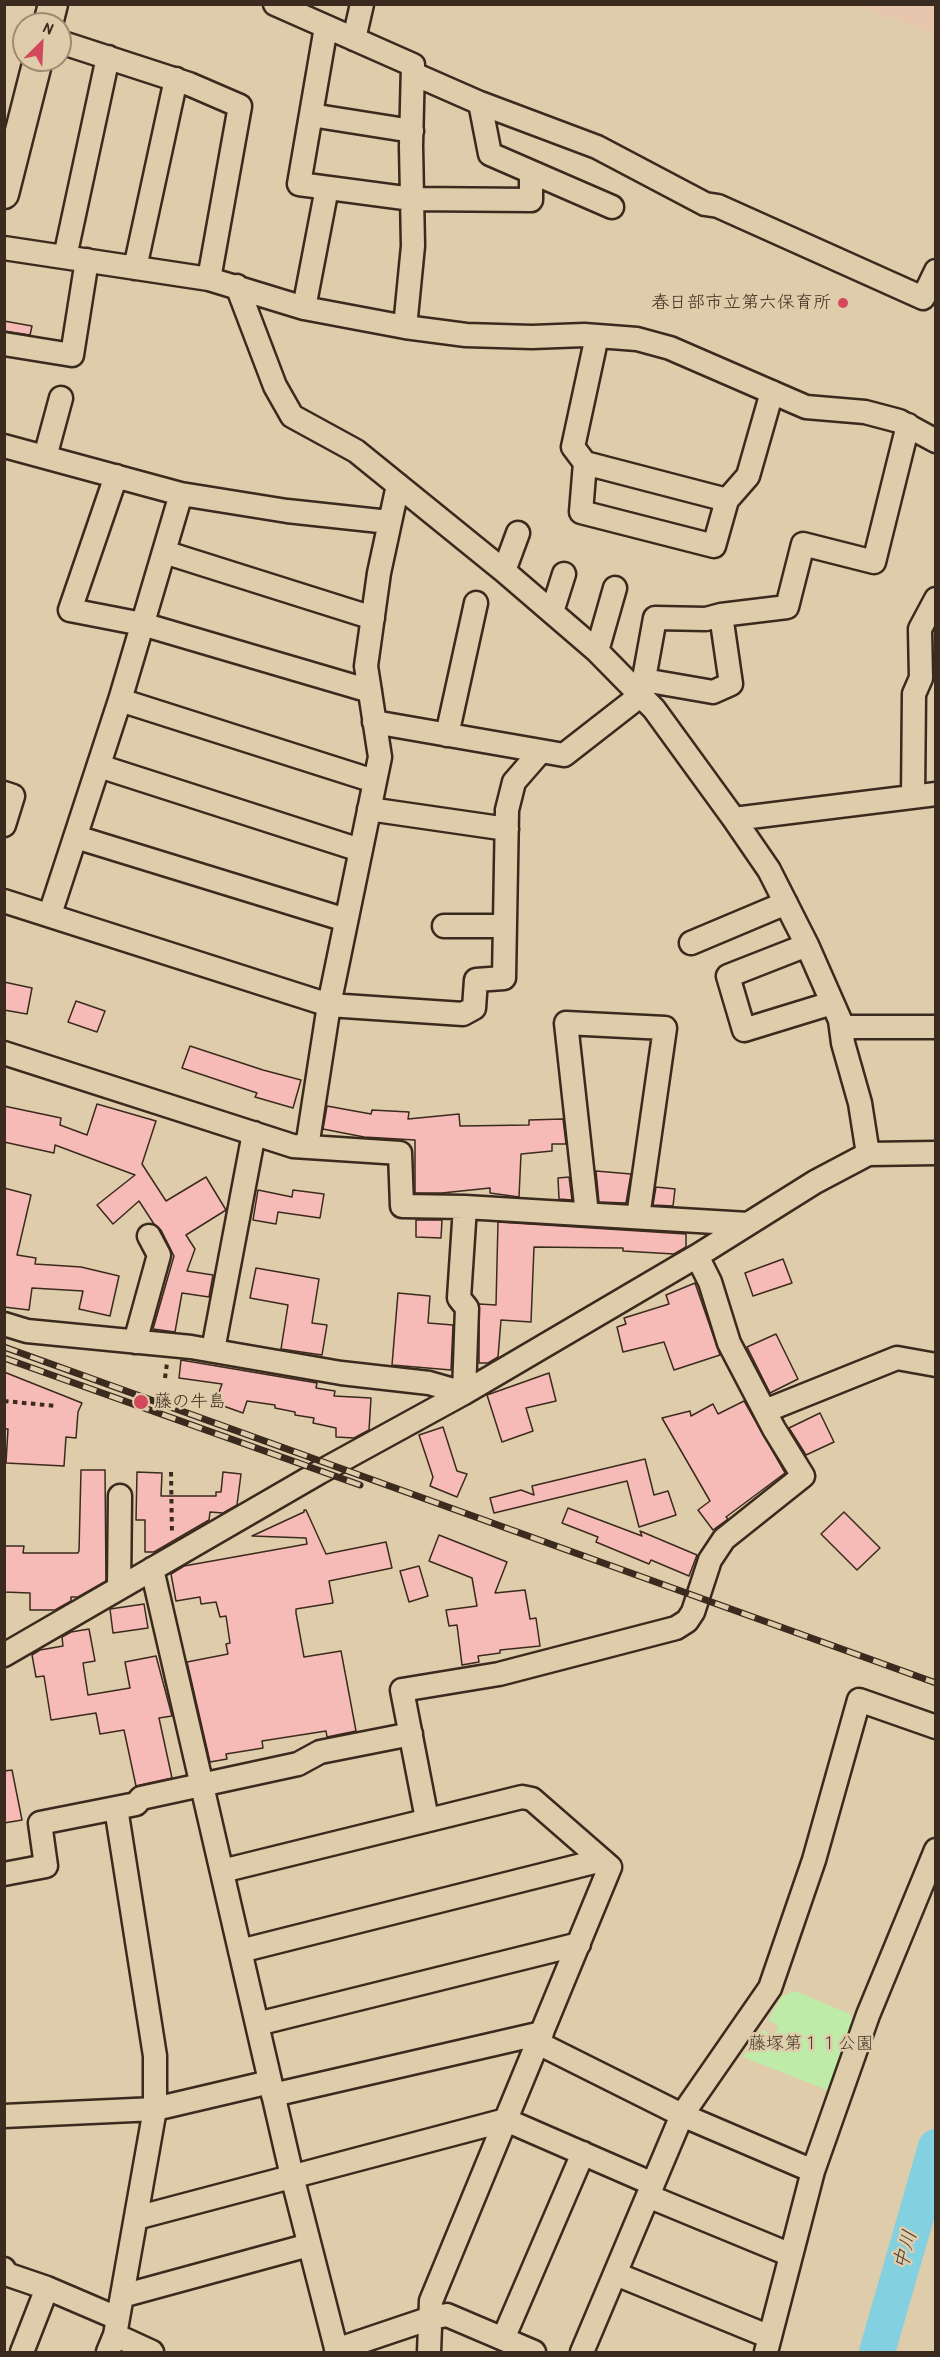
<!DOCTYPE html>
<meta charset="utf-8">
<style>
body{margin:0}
#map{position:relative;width:940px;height:2357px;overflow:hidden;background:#dfccaa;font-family:"Patrick Hand",sans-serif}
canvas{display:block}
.frame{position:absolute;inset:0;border:6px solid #3b2a1e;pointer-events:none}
.north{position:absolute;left:12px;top:12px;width:60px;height:60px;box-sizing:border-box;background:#dfccaa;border:2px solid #9d8b72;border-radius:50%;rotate:24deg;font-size:16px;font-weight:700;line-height:24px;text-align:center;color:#3b2a1e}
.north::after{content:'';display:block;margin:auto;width:21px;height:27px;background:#d1495b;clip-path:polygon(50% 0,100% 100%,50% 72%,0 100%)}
</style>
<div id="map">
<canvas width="940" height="2357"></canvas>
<div class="frame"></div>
<div class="north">N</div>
</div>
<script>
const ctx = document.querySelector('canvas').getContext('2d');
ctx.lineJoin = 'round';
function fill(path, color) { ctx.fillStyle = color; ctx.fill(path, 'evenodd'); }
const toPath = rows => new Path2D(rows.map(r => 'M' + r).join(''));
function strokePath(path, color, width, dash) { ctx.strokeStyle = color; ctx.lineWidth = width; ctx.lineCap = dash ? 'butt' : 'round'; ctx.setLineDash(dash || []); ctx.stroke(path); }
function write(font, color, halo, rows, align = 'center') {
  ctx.font = font + ' "Patrick Hand","Klee One",sans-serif'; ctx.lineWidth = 5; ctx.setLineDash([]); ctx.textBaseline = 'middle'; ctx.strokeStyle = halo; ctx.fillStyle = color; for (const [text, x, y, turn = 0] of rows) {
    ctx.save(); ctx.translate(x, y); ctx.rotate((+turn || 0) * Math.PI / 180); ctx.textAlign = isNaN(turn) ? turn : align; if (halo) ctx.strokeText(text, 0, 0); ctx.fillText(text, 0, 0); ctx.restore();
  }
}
fill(toPath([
 [854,5,935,5,935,33]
]), '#e6c7ae');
fill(toPath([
 [795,1991,850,2014,855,2026,832,2092,743,2057,762,2030,774,2035,779,2026,768,2020,782,1996]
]), '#bfeba8');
strokePath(toPath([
 [877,2352,936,2147]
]), '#83d0e1', 36);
const building = toPath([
 [4,321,32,326,30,335,4,331,4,321],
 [4,982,32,988,27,1014,4,1010,4,982],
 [76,1001,105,1011,97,1032,68,1022,76,1001],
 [190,1046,263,1070,301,1080,293,1108,255,1097,257,1093,182,1068,190,1046],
 [97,1104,156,1121,142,1164,166,1201,206,1177,226,1210,186,1235,195,1249,187,1271,213,1275,209,1297,182,1293,175,1332,153,1329,174,1256,161,1230,154,1224,139,1201,113,1224,97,1205,135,1175,55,1145,54,1153,4,1142,4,1106,61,1118,60,1125,87,1135,97,1104],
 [327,1106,371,1114,372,1110,409,1112,408,1119,459,1114,460,1126,529,1125,529,1120,563,1119,566,1144,552,1144,552,1151,521,1154,519,1197,490,1193,490,1188,442,1193,415,1193,415,1140,364,1137,323,1129,327,1106],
 [596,1171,631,1174,626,1203,599,1202,596,1171],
 [569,1177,572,1200,559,1199,558,1178,569,1177],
 [656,1187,675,1189,673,1206,653,1205,656,1187],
 [4,1188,31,1195,17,1255,36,1258,35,1264,81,1267,119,1276,110,1316,79,1309,83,1291,32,1288,29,1310,4,1307,4,1188],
 [258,1190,292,1197,293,1190,324,1194,320,1218,278,1212,276,1224,253,1220,258,1190],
 [416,1220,442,1220,441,1238,416,1237,416,1220],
 [498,1222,686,1234,686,1247,674,1254,623,1251,623,1248,534,1247,531,1322,501,1320,498,1357,488,1363,479,1363,479,1304,496,1305,498,1222],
 [783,1259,792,1283,753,1296,745,1273,783,1259],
 [256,1268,319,1279,312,1323,327,1325,322,1355,281,1349,288,1305,250,1298,256,1268],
 [695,1283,720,1355,674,1370,664,1342,623,1352,617,1327,626,1324,624,1318,669,1304,666,1295,695,1283],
 [398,1293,430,1296,428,1323,453,1325,451,1370,392,1365,398,1293],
 [776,1334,798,1379,770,1393,747,1347,776,1334],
 [181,1360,317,1383,316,1388,335,1391,334,1396,371,1398,369,1430,354,1438,336,1437,336,1428,313,1423,314,1418,295,1415,295,1412,275,1408,275,1405,247,1401,243,1413,215,1403,222,1384,179,1378,181,1360],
 [4,1372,82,1403,78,1412,76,1438,66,1437,64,1466,6,1463,8,1429,4,1429,4,1372],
 [549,1373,556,1401,526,1408,533,1431,502,1442,487,1395,549,1373],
 [744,1401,785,1473,726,1517,728,1519,713,1530,698,1510,710,1501,662,1418,690,1411,691,1416,713,1404,718,1414,744,1401],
 [820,1413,834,1442,806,1455,789,1428,820,1413],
 [443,1427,457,1471,467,1474,457,1497,430,1486,433,1477,419,1435,443,1427],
 [645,1459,654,1495,668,1491,676,1515,639,1527,627,1481,494,1513,490,1498,521,1490,534,1495,532,1486,645,1459],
 [81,1470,105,1470,106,1581,78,1597,71,1597,71,1601,55,1610,30,1610,30,1593,4,1592,4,1546,24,1546,23,1553,78,1553,79,1551,81,1470],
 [137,1472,162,1473,161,1496,216,1496,216,1492,221,1492,223,1472,241,1474,237,1505,223,1513,210,1512,209,1520,154,1552,145,1552,145,1520,136,1520,137,1472],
 [568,1508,642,1536,640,1531,697,1555,689,1576,651,1560,649,1564,596,1542,598,1537,562,1523,568,1508],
 [304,1510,306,1510,326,1554,386,1542,392,1568,329,1581,333,1603,296,1609,296,1613,304,1657,341,1651,356,1731,327,1737,326,1731,262,1741,263,1748,226,1754,227,1759,210,1762,187,1662,228,1654,226,1644,230,1643,226,1616,220,1617,216,1602,201,1604,200,1597,176,1601,171,1574,184,1566,307,1544,306,1538,252,1536,304,1512,304,1510],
 [844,1512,880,1548,857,1570,821,1534,844,1512],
 [439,1535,507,1562,495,1593,525,1590,530,1619,536,1618,540,1646,500,1650,500,1653,478,1656,479,1662,462,1665,457,1625,449,1626,446,1610,477,1606,472,1578,429,1561,439,1535],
 [419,1566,428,1596,409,1602,400,1571,419,1566],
 [144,1604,148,1628,113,1633,110,1609,144,1604],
 [89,1629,95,1661,83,1663,88,1695,130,1688,125,1662,156,1656,172,1716,159,1718,172,1778,136,1786,124,1730,100,1734,96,1713,51,1720,44,1676,36,1677,32,1655,40,1650,63,1646,62,1637,71,1632,89,1629],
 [12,1770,22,1820,4,1823,4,1771,12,1770]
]);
fill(building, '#f6bbb6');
strokePath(building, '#3b2a1e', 1.5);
const minor = toPath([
 [275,4,413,65,411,146,413,246,405,327],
 [326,27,299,184,412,199,531,200,531,172],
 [354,39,362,4],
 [60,42,189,84,240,106,209,279],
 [414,74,480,103,490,154,612,207],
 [480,103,597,147,705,204,718,206,923,298,936,271],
 [311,115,412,131],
 [4,248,209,279,304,308,405,327,466,335,532,337,584,335,637,339,670,348,806,407,865,412,899,421,936,441],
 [65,257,108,57],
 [135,268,176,79],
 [237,286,275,386,292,416,356,451,504,571,597,651,654,709,734,819,769,870,807,945,840,1020,843,1043,860,1103,868,1154],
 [304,308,327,188],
 [597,336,573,447,585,463,727,500],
 [4,344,72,355,87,260],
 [4,446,181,494,287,511,389,522],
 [45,457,61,398],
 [585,463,581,512,714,546,727,500,748,476,772,392],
 [116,476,70,610,142,624,370,691],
 [164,552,373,618],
 [504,571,518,533],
 [552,612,564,574],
 [597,651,615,588],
 [644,680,713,692,731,684,721,615],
 [120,700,374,781],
 [374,722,564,755,641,695,655,618,706,619,721,615,787,607,803,544,874,562,908,425],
 [447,735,476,603],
 [99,766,360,850],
 [4,793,13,796,4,825],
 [913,797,914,694,921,678,920,629,936,599],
 [369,809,507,829],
 [734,819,936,794],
 [76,837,346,920],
 [4,901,329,1005,463,1014,474,1008,476,980,504,978,507,810,514,782,541,751],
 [50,914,120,700,181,494],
 [444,926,505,926],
 [691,943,786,903],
 [807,945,728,976,744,1030,832,1003],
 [841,1027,936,1027],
 [4,1053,293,1146,400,1153,402,1206,465,1207,459,1298,467,1308,464,1393],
 [307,1147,329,1005,380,757,366,666,379,573,398,485],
 [465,1207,748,1224],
 [587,1214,566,1023,665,1028,638,1217],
 [4,1324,27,1331,191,1347,341,1373,429,1383,464,1393],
 [135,1342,159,1255,149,1236],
 [213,1350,254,1133],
 [765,1411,897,1358,936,1365],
 [152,1569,292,2176,337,2352],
 [119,1588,120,1496],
 [4,1655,320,1472,464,1393,697,1256,815,1182,868,1154,936,1153],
 [427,1819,402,1690,499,1674,676,1628,687,1621,693,1612,710,1560,724,1539,803,1476,774,1429,729,1343,710,1282,697,1256],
 [222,1871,522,1797,532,1799,610,1867,431,2301,429,2352],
 [4,1874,46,1866,40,1823,136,1804,141,1798,298,1764,320,1752,411,1734],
 [240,1951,602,1860],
 [257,2024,579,1944],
 [538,2043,682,2115,813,2171],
 [273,2095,542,2033],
 [4,2116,155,2109,270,2082],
 [648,2196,791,2255],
 [136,2218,506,2120,653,2184],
 [4,2269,6,2274,47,2288,117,2318],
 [616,2274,770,2337],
 [122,2296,309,2245],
 [115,2335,152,2352],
 [503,2339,583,2153],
 [336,2350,431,2318,447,2315,534,2352],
 [22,2352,47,2288],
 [108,2352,115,2335,155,2109,155,2056,116,1808],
 [582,2352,682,2115,770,1988,814,1860,859,1700,936,1727],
 [766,2352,813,2171,868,2015,936,1850]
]);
const major = toPath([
 [48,24,53,4],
 [4,194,38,60]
]);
strokePath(minor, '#3b2a1e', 27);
strokePath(major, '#3b2a1e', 33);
strokePath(toPath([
 [165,1378,167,1363],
 [4,1401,56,1406],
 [171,1472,172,1535]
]), '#3b2a1e', 4, [4.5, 4.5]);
strokePath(minor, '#dfccaa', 22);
strokePath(major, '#dfccaa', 28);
const rail = toPath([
 [4,1347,936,1683],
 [4,1358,360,1485]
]);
strokePath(rail, '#3b2a1e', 7);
strokePath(rail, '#dfccaa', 4.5, [14]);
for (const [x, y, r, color] of [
 [843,303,6,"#d1495b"],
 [141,1402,8,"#d1495b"]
]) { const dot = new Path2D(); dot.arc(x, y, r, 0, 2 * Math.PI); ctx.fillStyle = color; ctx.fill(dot); strokePath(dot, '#dfccaa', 2); }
write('18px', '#3b2a1e', '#dfccaa', [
 ["春日部市立第六保育所",831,303],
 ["藤の牛島",154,1402,"left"]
], 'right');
write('18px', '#483d2c', '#dfccaa', [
 ["藤塚第１１公園",811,2044]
]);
write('italic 20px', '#423b32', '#dfccaa', [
 ["中川",906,2250,-74]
]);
</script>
